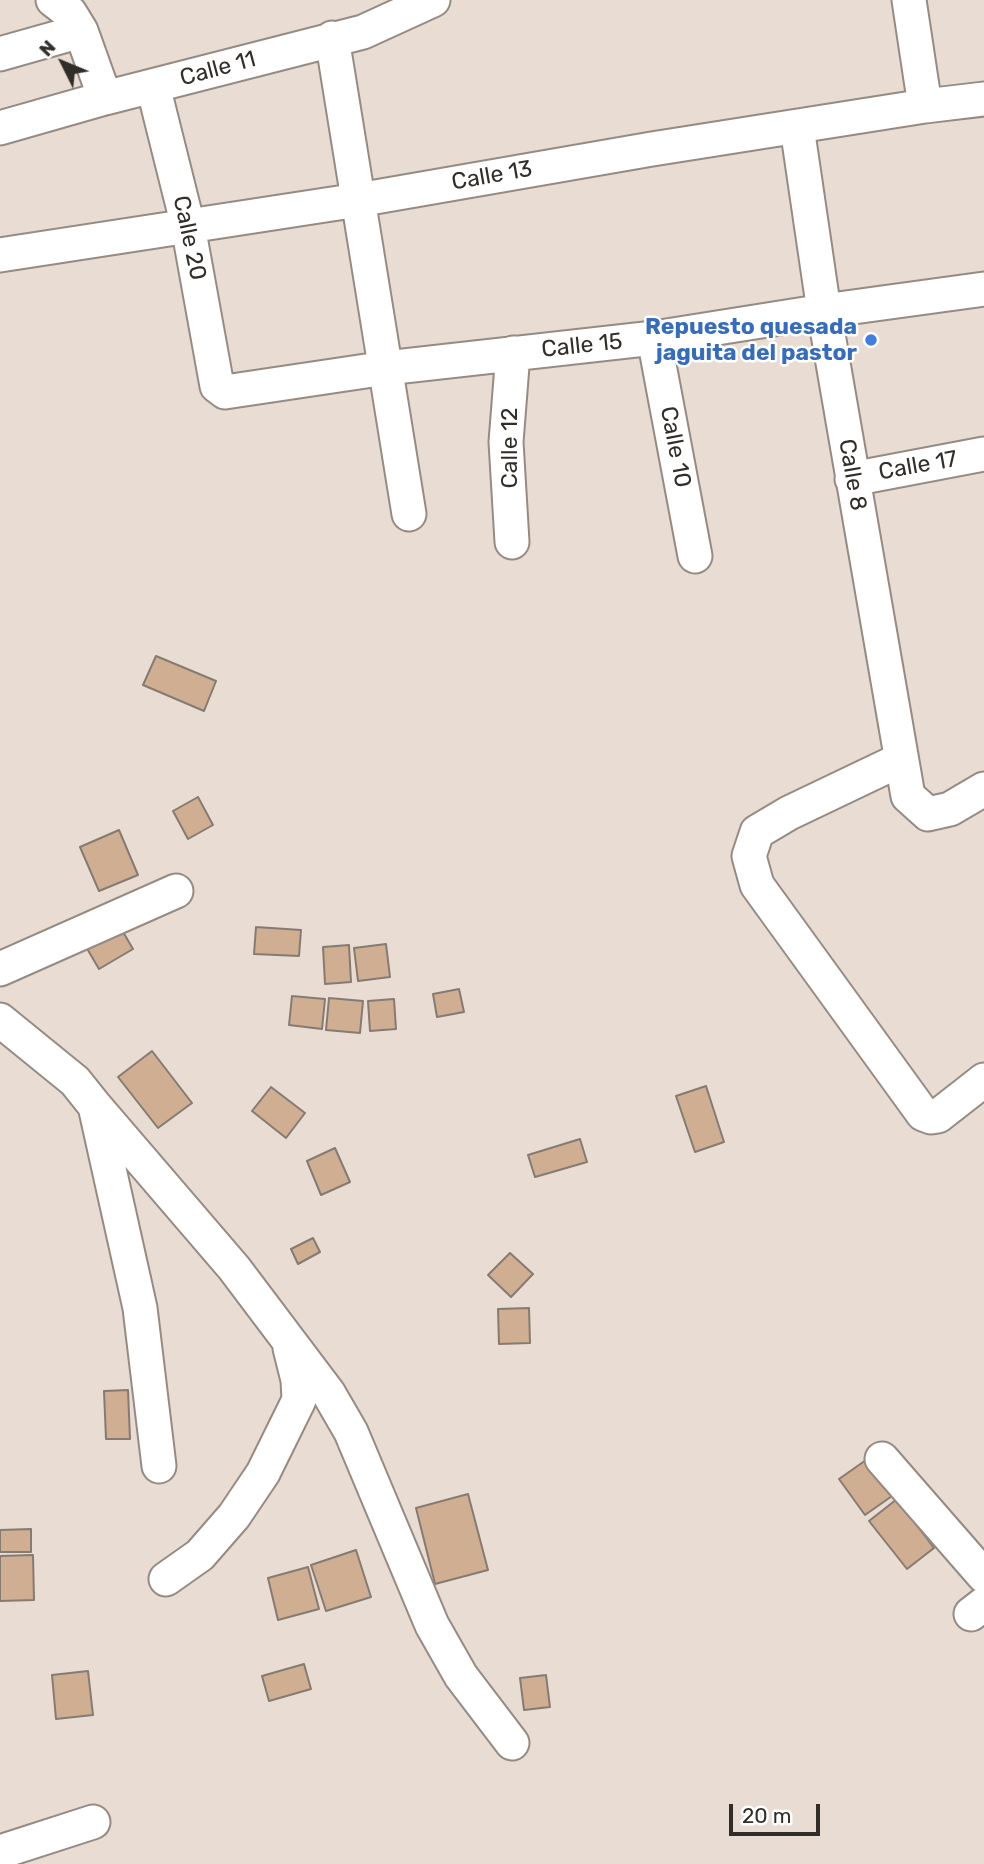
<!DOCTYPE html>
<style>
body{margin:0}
#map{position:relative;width:984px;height:1864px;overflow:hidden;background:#e8dcd3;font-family:Rubik,sans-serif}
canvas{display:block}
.north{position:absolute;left:28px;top:28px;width:70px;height:70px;-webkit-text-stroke:5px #fff;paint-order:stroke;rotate:313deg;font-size:19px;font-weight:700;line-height:28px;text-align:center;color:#312d29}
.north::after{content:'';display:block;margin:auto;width:24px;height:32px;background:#312d29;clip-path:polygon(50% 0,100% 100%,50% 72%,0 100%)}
.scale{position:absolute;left:729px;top:1804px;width:91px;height:32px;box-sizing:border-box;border:4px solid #312d29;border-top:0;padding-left:9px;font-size:21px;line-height:24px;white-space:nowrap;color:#312d29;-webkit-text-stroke:5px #fff;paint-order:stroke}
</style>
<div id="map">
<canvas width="984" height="1864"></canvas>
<div class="north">N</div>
<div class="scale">20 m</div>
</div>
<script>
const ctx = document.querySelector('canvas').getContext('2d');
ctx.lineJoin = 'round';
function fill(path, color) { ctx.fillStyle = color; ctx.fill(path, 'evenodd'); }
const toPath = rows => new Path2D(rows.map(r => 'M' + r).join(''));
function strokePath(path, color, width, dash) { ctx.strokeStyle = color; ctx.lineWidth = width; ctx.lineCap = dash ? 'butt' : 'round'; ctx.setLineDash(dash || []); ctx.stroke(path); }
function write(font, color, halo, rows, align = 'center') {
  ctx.font = font + ' Rubik,sans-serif'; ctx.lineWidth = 5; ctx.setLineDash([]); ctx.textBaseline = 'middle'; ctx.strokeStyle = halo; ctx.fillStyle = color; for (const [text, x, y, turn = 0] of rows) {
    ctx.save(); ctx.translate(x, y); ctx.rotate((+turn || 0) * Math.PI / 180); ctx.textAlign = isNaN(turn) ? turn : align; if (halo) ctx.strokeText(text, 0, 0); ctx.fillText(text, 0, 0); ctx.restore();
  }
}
const building = toPath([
 [156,656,216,681,204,711,143,685,156,656],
 [198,797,213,825,188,839,173,811,198,797],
 [119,830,138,875,99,891,80,847,119,830],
 [116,920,133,949,99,969,82,940,116,920],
 [256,927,301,930,299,956,254,954,256,927],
 [386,944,390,977,358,981,354,948,386,944],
 [349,945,351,982,325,984,323,947,349,945],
 [459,989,464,1012,437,1017,433,994,459,989],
 [292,996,325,999,322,1029,289,1025,292,996],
 [329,998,363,1001,360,1033,326,1030,329,998],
 [394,999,396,1029,370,1031,368,1001,394,999],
 [152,1051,192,1103,158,1128,118,1077,152,1051],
 [706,1086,724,1142,695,1152,676,1096,706,1086],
 [271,1087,305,1113,286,1138,252,1111,271,1087],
 [580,1139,587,1162,535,1177,528,1155,580,1139],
 [335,1148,350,1182,321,1195,307,1161,335,1148],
 [313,1238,320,1252,298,1264,291,1249,313,1238],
 [510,1253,533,1274,511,1297,488,1275,510,1253],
 [529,1308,530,1343,499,1344,498,1309,529,1308],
 [128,1390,130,1439,106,1439,104,1391,128,1390],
 [866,1460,892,1496,865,1515,839,1479,866,1460],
 [468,1494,488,1570,435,1584,416,1508,468,1494],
 [897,1499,934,1548,907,1569,869,1521,897,1499],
 [31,1529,31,1552,0,1552,0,1530,31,1529],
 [356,1550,371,1597,326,1611,311,1565,356,1550],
 [33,1555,34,1600,0,1601,0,1556,33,1555],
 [308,1567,319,1609,278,1620,268,1578,308,1567],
 [304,1664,311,1689,269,1701,262,1676,304,1664],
 [88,1671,93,1715,56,1719,52,1675,88,1671],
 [546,1675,550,1707,524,1710,520,1678,546,1675]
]);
fill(building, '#cfae91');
strokePath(building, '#857b72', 2);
const minor = toPath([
 [53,0,70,13,81,31,105,98],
 [909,0,925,106],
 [332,38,409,514],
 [0,54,81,31],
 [153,86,188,226,217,386,225,392,386,368,654,338,824,311,984,289],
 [797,127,824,311,908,796,928,814,950,809,984,789],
 [0,128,105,98,363,32,433,0],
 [0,255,358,200,652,149,925,106,984,99],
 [654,338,695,556],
 [852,479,984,454],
 [512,542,506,442,513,353],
 [900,760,789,813,757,832,749,856,757,885,923,1114,931,1117,938,1116,984,1080],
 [0,969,176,891],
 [0,1020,75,1081,95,1106,140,1308,159,1466],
 [95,1106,234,1268,329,1394,351,1432,432,1625,461,1676,512,1743],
 [882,1459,984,1576],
 [166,1579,200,1555,234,1516,263,1473,299,1400,298,1380,290,1348],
 [971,1614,984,1604],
 [0,1852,93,1822]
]);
strokePath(minor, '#968b83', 37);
strokePath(minor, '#fff', 33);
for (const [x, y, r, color] of [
 [871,340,7,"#3f7fe0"]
]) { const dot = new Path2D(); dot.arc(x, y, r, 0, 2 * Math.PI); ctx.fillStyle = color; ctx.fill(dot); strokePath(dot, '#fff', 2.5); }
write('23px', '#312d29', '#fff', [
 ["Calle 11",218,69,-15],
 ["Calle 13",492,176,-10],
 ["Calle 20",189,238,78],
 ["Calle 15",582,346,-6],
 ["Calle 10",675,447,79],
 ["Calle 12",510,448,-90],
 ["Calle 17",918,466,-10],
 ["Calle 8",852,475,80]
]);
write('bold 23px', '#366cbe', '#fff', [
 ["Repuesto quesada",857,327],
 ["jaguita del pastor",857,353]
], 'right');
</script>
